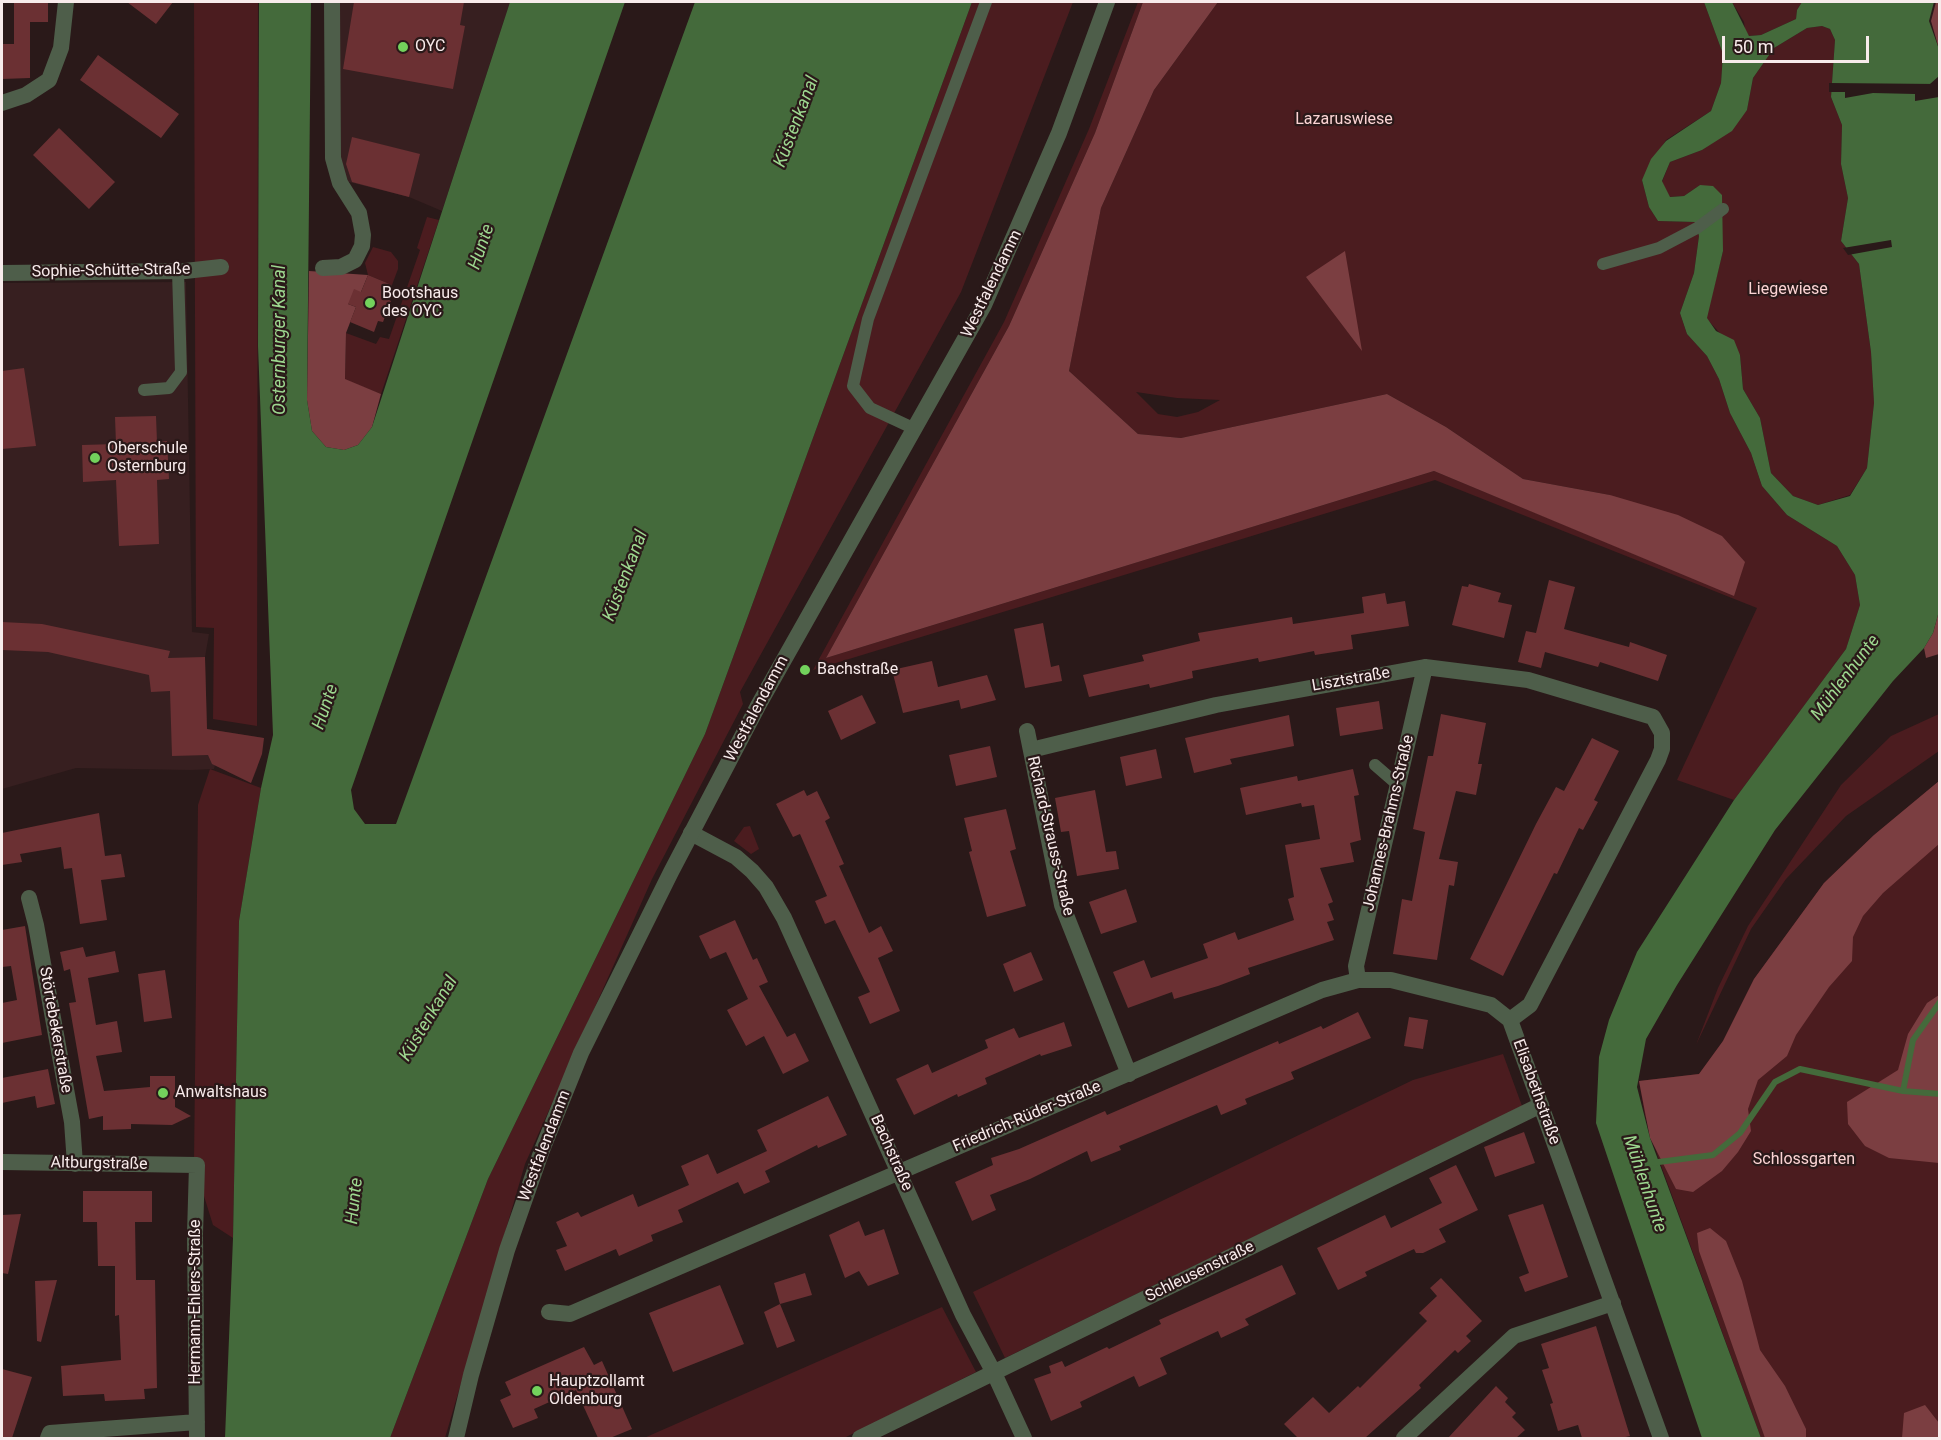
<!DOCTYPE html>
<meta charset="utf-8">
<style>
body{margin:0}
#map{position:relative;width:1941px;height:1440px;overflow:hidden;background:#2a1919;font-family:Roboto,sans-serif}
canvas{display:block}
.frame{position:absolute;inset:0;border:3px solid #f8ebeb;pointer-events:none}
.scale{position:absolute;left:1722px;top:36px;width:147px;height:27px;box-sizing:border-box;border:3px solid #f8ebeb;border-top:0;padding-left:8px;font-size:18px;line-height:21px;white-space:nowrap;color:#f8ebeb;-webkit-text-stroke:4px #2a1919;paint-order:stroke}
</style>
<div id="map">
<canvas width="1941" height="1440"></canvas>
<div class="frame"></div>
<div class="scale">50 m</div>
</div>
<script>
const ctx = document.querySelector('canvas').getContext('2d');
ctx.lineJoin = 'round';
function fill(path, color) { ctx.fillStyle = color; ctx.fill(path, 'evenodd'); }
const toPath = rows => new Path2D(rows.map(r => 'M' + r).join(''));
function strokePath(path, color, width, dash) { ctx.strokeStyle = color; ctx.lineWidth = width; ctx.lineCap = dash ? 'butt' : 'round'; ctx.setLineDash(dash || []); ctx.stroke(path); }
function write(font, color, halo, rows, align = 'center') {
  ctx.font = font + ' Roboto,sans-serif'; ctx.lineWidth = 4.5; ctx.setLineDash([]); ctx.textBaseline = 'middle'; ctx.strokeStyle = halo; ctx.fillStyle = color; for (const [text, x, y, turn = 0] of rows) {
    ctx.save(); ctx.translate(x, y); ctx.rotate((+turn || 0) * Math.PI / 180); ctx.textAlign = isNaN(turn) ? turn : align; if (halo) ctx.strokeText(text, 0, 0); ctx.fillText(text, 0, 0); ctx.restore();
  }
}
fill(toPath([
 [336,2,510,2,442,211,409,197,341,180],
 [186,282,192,632,209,634,205,657,207,729,264,738,257,769,251,783,215,765,214,769,191,770,76,768,2,789,2,283]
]), '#371f20');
fill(toPath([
 [194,2,258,2,257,726,213,719,214,628,196,627],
 [972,2,1073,2,961,292,740,692,743,704,652,879,525,1164,445,1438,390,1438,488,1179,705,734],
 [1138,2,1143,2,1095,133,1009,326,826,658,1434,471,1734,595,1610,495,1523,479,1446,427,1387,394,1181,438,1138,434,1069,371,1101,208,1154,90,1218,2,1704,2,1723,54,1721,83,1711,111,1666,140,1642,180,1649,207,1658,221,1695,222,1699,236,1694,273,1680,313,1687,334,1707,356,1719,379,1730,413,1751,453,1762,486,1787,515,1837,546,1855,575,1860,605,1846,649,1734,800,1677,780,1757,608,1435,480,813,670,1004,322,1089,129],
 [1136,392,1177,398,1220,400,1198,412,1177,417,1158,414],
 [1732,2,1802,2,1797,10,1796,19,1761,35,1749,36,1745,30,1744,22],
 [1822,26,1830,29,1835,40,1831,97,1842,125,1841,164,1848,198,1841,241,1859,264,1871,352,1874,403,1867,468,1850,495,1818,505,1793,496,1771,473,1760,418,1743,389,1740,355,1706,318,1723,251,1700,185,1684,196,1669,197,1662,182,1670,162,1702,150,1747,110,1753,78,1774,48,1807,28],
 [427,217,439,220,381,394,345,380,346,333,376,344,380,337,389,339,420,250,417,248],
 [373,247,391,252,398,261,398,269,392,285,368,275,365,263],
 [1939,714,1939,751,1846,816,1786,879,1751,929,1696,1045,1718,988,1748,926,1841,785,1891,736],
 [210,769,261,788,239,921,233,1238,213,1225,194,1164,198,805],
 [1939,781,1939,1438,1761,1438,1659,1160,1645,1115,1639,1081,1699,1074,1723,1041,1754,979,1824,883,1874,835],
 [750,826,759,849,751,854,734,841,744,827],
 [1503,1054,1522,1106,1005,1358,973,1292,1413,1080],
 [942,1307,976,1372,844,1438,644,1438]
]), '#4b1c1f');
fill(toPath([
 [1143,2,1218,2,1154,90,1101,208,1069,371,1138,434,1181,438,1387,394,1446,427,1523,479,1610,495,1678,515,1722,536,1745,562,1734,596,1434,471,826,658,1009,326,1095,133],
 [1936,2,1939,2,1939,49,1931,21],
 [1345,251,1362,351,1306,277],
 [309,271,368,275,361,292,348,304,356,307,346,333,345,379,381,394,372,427,358,445,344,450,326,447,312,431,307,400],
 [1939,611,1939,654,1926,658,1924,648,1933,633],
 [1939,781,1939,844,1883,893,1863,916,1853,937,1852,961,1829,987,1796,1035,1787,1056,1758,1080,1748,1109,1751,1131,1738,1152,1722,1171,1693,1192,1676,1189,1650,1138,1639,1081,1699,1074,1723,1041,1754,979,1824,883,1874,835],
 [1939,995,1939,1163,1889,1158,1865,1146,1848,1124,1847,1102,1898,1070,1908,1034,1927,1003],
 [1710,1228,1726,1241,1742,1281,1760,1350,1785,1386,1806,1429,1806,1438,1765,1438,1699,1251,1697,1233],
 [1925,1405,1939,1423,1939,1438,1902,1438,1904,1413]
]), '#7b3e41');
fill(toPath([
 [259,2,311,2,307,400,312,431,326,447,344,450,358,445,372,427,510,2,625,2,351,790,354,809,365,824,396,824,695,2,972,2,705,734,488,1179,390,1438,225,1438,233,1238,239,921,261,788,273,735,258,346],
 [1704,2,1732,2,1749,36,1761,35,1796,19,1797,10,1802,2,1934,2,1929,21,1940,52,1939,76,1930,84,1940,89,1939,611,1933,633,1924,648,1893,681,1775,830,1677,985,1646,1039,1637,1087,1650,1138,1761,1438,1702,1438,1596,1123,1599,1057,1609,1020,1637,952,1734,800,1846,649,1860,605,1855,575,1837,546,1787,515,1762,486,1751,453,1730,413,1719,379,1707,356,1687,334,1680,313,1694,273,1699,236,1695,222,1658,221,1649,207,1642,180,1651,159,1666,141,1711,111,1721,83,1723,54],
 [1822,26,1830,29,1835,40,1831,97,1842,125,1841,164,1848,198,1841,241,1859,264,1871,352,1874,403,1867,468,1850,496,1818,505,1793,496,1771,473,1760,418,1743,389,1740,355,1734,340,1716,331,1707,318,1723,251,1722,195,1713,186,1700,185,1684,196,1670,197,1662,181,1670,162,1702,150,1732,131,1747,110,1753,78,1774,48,1807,28]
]), '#446a3b');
fill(toPath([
 [1829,83,1938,84,1939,97,1915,101,1915,94,1873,93,1845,98,1845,92,1829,92],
 [1891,240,1892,247,1848,255,1843,248]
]), '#2a1919');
strokePath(toPath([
 [1903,1091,1940,1094],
 [1651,1163,1713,1155,1740,1133,1775,1082,1800,1069,1903,1091,1913,1040,1940,1002]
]), '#446a3b', 6);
fill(toPath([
 [14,2,48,2,48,22,30,22,30,78,2,79,2,44,14,44],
 [127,2,173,2,156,24],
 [354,2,464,2,460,25,465,26,453,89,343,69],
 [98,55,179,114,161,138,80,80],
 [59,128,115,182,89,209,33,155],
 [352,137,420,154,409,197,352,182,346,164],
 [368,275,392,285,387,299,391,301,383,322,378,321,374,332,350,322,356,307,348,304,354,289,361,292],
 [24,368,36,446,2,449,2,371],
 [156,416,157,442,167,441,169,479,157,480,159,544,119,546,116,480,83,482,82,445,116,444,115,417],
 [1549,580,1575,587,1564,629,1629,647,1630,642,1667,655,1658,681,1600,662,1598,667,1545,652,1541,668,1518,662,1526,631,1536,633],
 [1469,584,1501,593,1498,602,1512,605,1504,638,1452,625,1462,586,1468,587],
 [1385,593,1387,604,1405,601,1409,626,1351,635,1353,649,1315,655,1314,651,1259,662,1258,658,1192,671,1193,678,1150,688,1149,684,1089,697,1083,675,1144,661,1142,655,1200,641,1198,633,1292,617,1293,624,1364,613,1362,597],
 [2,622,42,624,170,651,168,658,205,657,207,729,264,738,262,754,251,783,212,764,208,755,172,756,170,691,151,692,149,675,48,652,2,650],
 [1043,623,1051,667,1059,665,1062,681,1025,688,1014,629],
 [932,661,938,687,987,675,996,700,961,709,959,700,903,713,892,670],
 [862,695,876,723,841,740,828,711],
 [1379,701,1383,729,1340,736,1336,708],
 [1441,714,1486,723,1478,764,1482,764,1476,795,1456,791,1439,859,1458,862,1454,886,1449,885,1437,960,1393,954,1402,899,1412,901,1425,832,1413,829,1428,756,1433,756],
 [1289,715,1294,746,1230,759,1232,764,1194,773,1185,738],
 [1592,738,1619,751,1594,800,1598,802,1583,830,1579,828,1557,874,1554,873,1503,976,1470,959,1536,824,1556,787,1564,791],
 [990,746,997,777,956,786,949,755],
 [1156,749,1162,778,1126,786,1120,757],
 [1353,769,1359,795,1354,796,1361,840,1350,843,1354,862,1320,868,1333,902,1328,904,1334,920,1327,922,1334,940,1248,968,1250,974,1218,986,1174,999,1172,992,1128,1008,1113,972,1144,960,1151,978,1208,958,1203,944,1235,932,1238,940,1294,920,1288,899,1294,897,1285,845,1320,839,1314,805,1302,807,1301,803,1246,815,1240,788,1297,776,1298,781],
 [804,790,807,796,817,791,830,818,825,821,844,864,839,866,869,933,881,926,893,951,878,958,900,1011,870,1024,858,997,870,992,835,920,825,924,815,901,827,896,800,834,793,837,776,804],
 [1095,790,1106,852,1116,851,1119,869,1077,876,1069,831,1061,832,1055,798],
 [1006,809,1016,849,1010,851,1026,906,987,917,969,852,972,851,964,818],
 [99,813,105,856,121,854,125,877,101,880,107,920,80,924,72,868,64,869,61,847,20,854,22,862,2,865,2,833],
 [1126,889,1137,922,1101,934,1089,902],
 [735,920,753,960,757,958,768,982,759,986,787,1037,795,1033,809,1061,783,1074,764,1036,746,1046,727,1010,748,999,726,952,710,959,699,936],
 [25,926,42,1035,2,1043,2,1003,17,1000,11,966,2,967,2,930],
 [83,947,86,957,115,951,119,972,88,978,96,1025,117,1021,122,1052,96,1056,104,1091,150,1087,150,1076,175,1076,175,1107,191,1116,172,1125,131,1124,131,1129,103,1130,103,1116,89,1119,69,1003,76,1002,70,969,64,971,60,952],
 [1031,952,1043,980,1014,992,1003,964],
 [165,970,172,1018,144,1022,138,974],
 [1358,1012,1371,1038,1291,1072,1294,1079,1245,1099,1247,1104,1221,1115,1217,1105,1119,1146,1121,1150,1091,1162,1087,1151,1030,1179,990,1195,996,1210,972,1221,955,1182,993,1165,991,1158,1019,1149,1105,1111,1107,1115,1278,1041,1279,1044,1321,1026,1323,1029],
 [1409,1017,1428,1020,1423,1049,1404,1046],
 [1064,1022,1072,1046,1041,1056,1040,1054,985,1078,987,1084,958,1097,957,1094,914,1115,896,1079,928,1064,932,1073,988,1048,985,1040,1014,1028,1019,1038],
 [48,1069,55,1104,37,1108,35,1096,2,1103,2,1078],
 [828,1096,847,1135,818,1148,817,1145,765,1171,770,1182,744,1194,738,1182,678,1210,683,1222,651,1235,653,1241,619,1256,616,1249,565,1271,556,1250,567,1246,556,1222,578,1212,581,1217,633,1194,638,1207,689,1185,681,1166,708,1154,717,1174,767,1151,757,1130],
 [1524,1132,1535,1163,1495,1177,1484,1147],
 [1456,1165,1478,1210,1439,1229,1446,1242,1423,1253,1416,1253,1414,1249,1365,1272,1367,1276,1338,1290,1317,1248,1385,1215,1391,1228,1442,1203,1429,1178],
 [83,1191,152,1191,152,1222,135,1222,136,1280,155,1280,157,1388,144,1389,145,1399,105,1401,104,1394,63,1396,61,1366,121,1360,119,1315,115,1316,115,1266,98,1266,97,1222,83,1222],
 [1543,1204,1568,1277,1525,1292,1519,1277,1529,1273,1508,1215],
 [21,1214,8,1274,2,1273,2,1215],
 [859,1221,865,1236,884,1229,899,1274,868,1286,859,1271,845,1278,829,1235],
 [1282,1265,1296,1294,1245,1319,1249,1325,1221,1338,1218,1331,1160,1358,1167,1374,1139,1387,1134,1376,1080,1402,1082,1407,1051,1421,1034,1379,1051,1373,1049,1366,1062,1361,1065,1367,1107,1347,1109,1349,1161,1324,1159,1320],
 [805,1273,812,1295,780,1304,774,1283],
 [1441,1278,1482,1321,1466,1336,1471,1341,1458,1353,1455,1350,1419,1385,1421,1388,1365,1438,1298,1438,1284,1424,1313,1397,1329,1413,1358,1386,1360,1388,1427,1321,1419,1313,1437,1296,1430,1288],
 [57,1280,41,1342,37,1341,35,1281],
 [720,1285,744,1344,673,1372,649,1313],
 [780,1304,795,1341,777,1348,764,1312],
 [1596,1326,1630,1436,1621,1438,1582,1438,1578,1425,1558,1431,1550,1404,1553,1403,1542,1370,1549,1368,1541,1344],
 [584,1347,594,1365,602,1361,632,1429,610,1438,598,1438,576,1390,534,1409,538,1418,513,1428,500,1400,511,1395,505,1382],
 [2,1369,32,1377,12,1438,2,1438],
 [1496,1386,1508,1398,1505,1402,1516,1413,1512,1417,1525,1430,1516,1438,1448,1438]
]), '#6b3033');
strokePath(toPath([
 [1603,264,1659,248,1697,228,1723,209],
 [144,390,169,388,181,372,178,271],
 [915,429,870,408,853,386,868,319,986,2],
 [1375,765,1398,785]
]), '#4e5e4a', 12);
strokePath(toPath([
 [2,103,26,95,49,80,61,48,66,2],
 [323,268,341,267,355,260,362,246,363,235,359,213,340,183,333,158,332,2],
 [2,273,185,271,221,267],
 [1027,731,1062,905,1129,1074],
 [1031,750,1216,705,1425,667,1528,680,1653,717,1662,733,1662,749,1658,760,1530,1005,1510,1020,1661,1438],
 [691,833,736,857,752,871,766,887,784,918,963,1315,994,1373,1024,1438],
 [29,898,36,925,72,1122,75,1164],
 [1358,980,1356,966,1425,667],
 [2,1162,197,1165,195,1234,197,1438],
 [549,1312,570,1314,1322,990,1358,980,1391,980,1491,1005,1510,1020],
 [48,1438,50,1433,197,1422],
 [860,1438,1541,1105],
 [1404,1438,1514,1336,1613,1303]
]), '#4e5e4a', 16);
strokePath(toPath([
 [456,1438,471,1375,507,1250,542,1150,581,1053,671,872,759,704,984,305,1059,133,1107,2]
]), '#4e5e4a', 16);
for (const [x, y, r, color] of [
 [403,47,6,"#73d25c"],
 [370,303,6,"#73d25c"],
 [95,458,6,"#73d25c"],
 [805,670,6,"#73d25c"],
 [163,1093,6,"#73d25c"],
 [537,1391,6,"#73d25c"]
]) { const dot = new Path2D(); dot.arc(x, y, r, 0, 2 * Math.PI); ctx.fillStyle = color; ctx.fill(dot); strokePath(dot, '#2a1919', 2); }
write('16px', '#f8ebeb', '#2a1919', [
 ["OYC",415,47],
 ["Bootshaus",382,294],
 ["des OYC",382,312],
 ["Oberschule",107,449],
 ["Osternburg",107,467],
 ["Bachstraße",817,670],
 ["Anwaltshaus",175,1093],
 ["Hauptzollamt",549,1382],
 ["Oldenburg",549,1400]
], 'left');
write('16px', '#fbd3d3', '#2a1919', [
 ["Lazaruswiese",1344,120],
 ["Liegewiese",1788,290],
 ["Schlossgarten",1804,1160]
]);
write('16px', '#f8ebeb', '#2a1919', [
 ["Sophie-Schütte-Straße",111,271,-1],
 ["Westfalendamm",992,284,-64],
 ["Lisztstraße",1351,680,-10],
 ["Westfalendamm",757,709,-62],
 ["Johannes-Brahms-Straße",1389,823,-77],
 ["Richard-Strauss-Straße",1050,836,77],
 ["Störtebekerstraße",55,1030,80],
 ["Elisabethstraße",1536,1092,70],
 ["Friedrich-Rüder-Straße",1027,1117,-23],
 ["Westfalendamm",545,1146,-69],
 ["Bachstraße",891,1153,66],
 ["Altburgstraße",99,1164,1],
 ["Schleusenstraße",1200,1272,-26],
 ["Hermann-Ehlers-Straße",196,1302,-90]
]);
write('italic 18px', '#9dd78f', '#2a1919', [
 ["Küstenkanal",797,122,-69],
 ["Hunte",482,247,-71],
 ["Osternburger Kanal",280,340,-90],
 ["Küstenkanal",626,576,-69],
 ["Mühlenhunte",1846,678,-53],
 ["Hunte",326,707,-71],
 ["Küstenkanal",429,1019,-59],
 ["Mühlenhunte",1644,1184,71],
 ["Hunte",355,1201,-84]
]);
</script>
